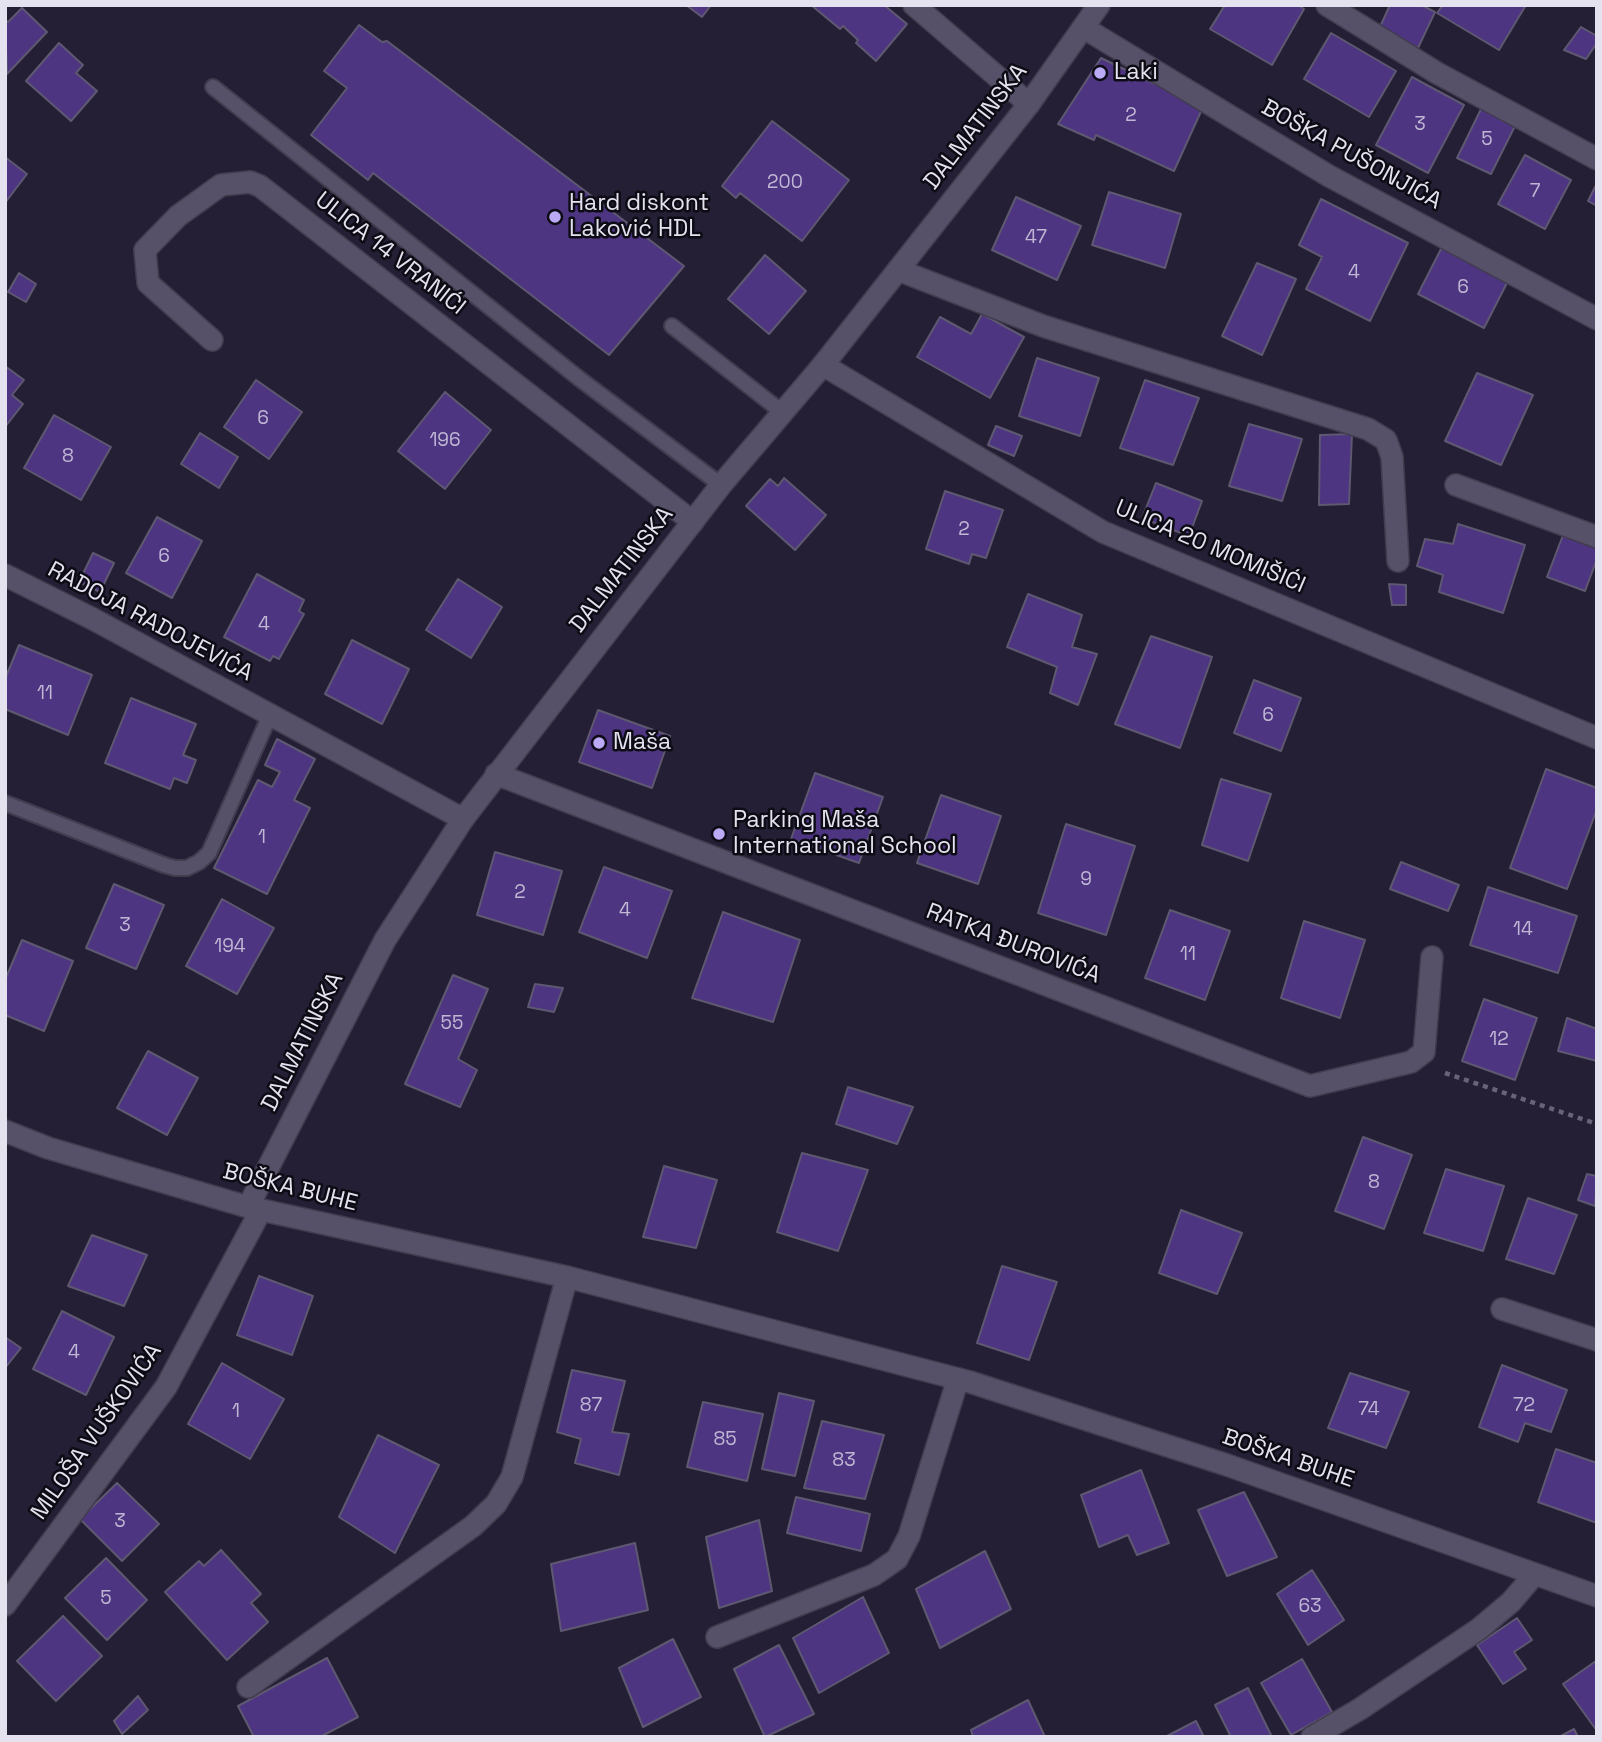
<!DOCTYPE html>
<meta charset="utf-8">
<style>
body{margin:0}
#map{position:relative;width:1602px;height:1742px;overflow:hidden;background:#241f34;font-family:"Space Grotesk",sans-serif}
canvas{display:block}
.frame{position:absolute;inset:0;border:7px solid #e5e2f0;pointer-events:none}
</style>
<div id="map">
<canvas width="1602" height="1742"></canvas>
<div class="frame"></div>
</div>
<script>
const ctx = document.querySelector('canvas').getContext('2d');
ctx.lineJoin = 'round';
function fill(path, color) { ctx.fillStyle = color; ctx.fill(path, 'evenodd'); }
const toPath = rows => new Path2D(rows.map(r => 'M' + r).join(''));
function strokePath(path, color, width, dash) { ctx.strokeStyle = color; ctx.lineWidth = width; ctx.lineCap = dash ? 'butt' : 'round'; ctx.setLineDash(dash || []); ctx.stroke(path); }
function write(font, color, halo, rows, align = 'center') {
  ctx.font = font + ' "Space Grotesk",sans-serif'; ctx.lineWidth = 5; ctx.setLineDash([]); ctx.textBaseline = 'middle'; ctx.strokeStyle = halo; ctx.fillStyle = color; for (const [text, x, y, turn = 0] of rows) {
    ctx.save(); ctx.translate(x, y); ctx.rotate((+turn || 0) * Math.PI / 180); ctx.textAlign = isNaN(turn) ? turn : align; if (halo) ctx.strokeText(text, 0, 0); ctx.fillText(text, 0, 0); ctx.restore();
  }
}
const building = toPath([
 [686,5,711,5,702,17,686,5],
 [811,5,884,5,907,24,876,61,856,43,858,40,843,26,840,29,811,5],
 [1225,5,1298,5,1304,9,1272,65,1210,29,1225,5],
 [1390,5,1421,5,1435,12,1418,48,1379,29,1390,5],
 [1443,5,1526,5,1499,50,1437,13,1443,5],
 [22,8,47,32,7,74,5,20,8,22,22,8],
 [359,25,382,42,387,41,684,266,609,355,373,173,368,180,311,135,347,88,324,71,359,25],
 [1581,27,1597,36,1597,43,1586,59,1564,50,1581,27],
 [1331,33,1396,71,1369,117,1304,79,1331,33],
 [59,43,83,65,76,73,97,91,71,121,26,81,59,43],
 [1101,58,1203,107,1174,171,1096,135,1094,140,1058,124,1101,58],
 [1412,77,1464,105,1428,173,1376,145,1412,77],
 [1483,105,1517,122,1491,174,1457,158,1483,105],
 [772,121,849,180,802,241,740,193,736,198,722,186,772,121],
 [1525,155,1571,180,1545,229,1498,204,1525,155],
 [5,157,27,174,5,203,5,157],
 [1597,183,1597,206,1588,201,1597,183],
 [1109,192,1181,214,1165,268,1092,245,1109,192],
 [1016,197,1081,226,1057,280,992,250,1016,197],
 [1321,199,1408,243,1370,321,1306,289,1322,257,1299,245,1321,199],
 [1442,247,1508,281,1484,328,1418,294,1442,247],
 [765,255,806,291,769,334,728,299,765,255],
 [1257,263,1296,279,1262,355,1222,336,1257,263],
 [19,273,36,284,26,302,8,292,19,273],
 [982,314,1024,337,990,398,917,357,940,317,971,334,982,314],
 [1037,358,1099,378,1080,436,1019,416,1037,358],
 [5,366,24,380,12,395,23,404,5,427,5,366],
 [1477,373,1533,395,1501,465,1445,441,1477,373],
 [256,380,302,412,269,459,224,427,256,380],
 [1145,380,1199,398,1173,465,1120,448,1145,380],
 [445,392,491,430,445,489,398,451,445,392],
 [54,415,111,447,81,500,24,468,54,415],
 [1249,424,1302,439,1282,501,1229,486,1249,424],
 [996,426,1022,436,1014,456,988,445,996,426],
 [200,433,238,457,219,488,181,464,200,433],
 [1352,434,1349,504,1319,505,1320,435,1352,434],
 [784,478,826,515,795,550,746,506,770,479,778,486,784,478],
 [1156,483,1202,501,1189,536,1142,518,1156,483],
 [945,491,1003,510,986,558,972,554,969,564,926,549,945,491],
 [157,517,202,541,172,598,126,573,157,517],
 [1458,524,1525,545,1503,613,1439,592,1443,575,1417,566,1425,539,1453,544,1458,524],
 [1565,530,1597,540,1597,559,1585,591,1547,577,1565,530],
 [93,553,114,563,100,592,79,582,93,553],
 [257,574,304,600,299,611,304,614,279,659,273,656,270,661,224,637,257,574],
 [458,579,502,607,471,658,426,630,458,579],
 [1389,584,1406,585,1406,605,1392,605,1389,584],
 [1028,594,1082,615,1072,647,1097,654,1078,705,1050,693,1057,667,1007,647,1028,594],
 [1151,636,1212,657,1180,748,1115,724,1151,636],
 [352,640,409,669,382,724,325,694,352,640],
 [19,645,92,675,68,735,5,709,5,679,19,645],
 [1254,680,1301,698,1281,751,1234,733,1254,680],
 [131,698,196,724,183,755,196,760,187,783,174,778,170,789,105,763,131,698],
 [598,710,670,736,652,788,579,762,598,710],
 [277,739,315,759,294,800,310,808,267,894,214,868,258,780,272,787,280,772,265,765,277,739],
 [1546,769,1597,788,1597,809,1567,889,1510,868,1546,769],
 [815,773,883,797,859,863,791,839,815,773],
 [1221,779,1271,794,1248,861,1202,845,1221,779],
 [941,795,1001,816,978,884,917,863,941,795],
 [1066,824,1135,846,1106,935,1038,913,1066,824],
 [495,852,562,871,543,935,477,915,495,852],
 [1401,862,1459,885,1448,911,1390,889,1401,862],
 [604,867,672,891,647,958,579,932,604,867],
 [114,884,164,905,136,969,86,948,114,884],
 [1488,887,1577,916,1558,973,1470,945,1488,887],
 [222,899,274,928,237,994,186,966,222,899],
 [1170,910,1230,931,1205,1000,1145,978,1170,910],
 [723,912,800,940,773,1022,692,998,723,912],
 [1304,921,1365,940,1340,1018,1281,998,1304,921],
 [22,940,73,961,44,1031,5,1015,5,980,22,940],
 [453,975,488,989,458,1059,477,1070,460,1107,405,1084,453,975],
 [535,984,563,988,554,1012,528,1007,535,984],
 [1484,999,1537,1018,1515,1080,1462,1061,1484,999],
 [1567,1018,1597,1029,1597,1061,1558,1051,1567,1018],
 [148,1051,198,1078,167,1135,117,1108,148,1051],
 [848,1087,913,1107,897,1144,836,1124,848,1087],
 [1363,1137,1412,1155,1384,1229,1335,1211,1363,1137],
 [802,1153,868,1170,838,1251,777,1232,802,1153],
 [664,1166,717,1180,696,1248,643,1237,664,1166],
 [1446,1169,1504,1186,1483,1251,1424,1233,1446,1169],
 [1587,1174,1597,1176,1595,1206,1578,1200,1587,1174],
 [1528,1198,1577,1215,1554,1274,1506,1259,1528,1198],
 [1181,1210,1242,1233,1217,1294,1159,1273,1181,1210],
 [92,1235,147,1255,124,1306,68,1286,92,1235],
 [1002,1266,1057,1282,1029,1360,977,1343,1002,1266],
 [259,1276,313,1296,292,1355,237,1335,259,1276],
 [62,1311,114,1337,86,1395,33,1369,62,1311],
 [5,1337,21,1348,5,1368,5,1337],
 [222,1363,284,1399,250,1459,188,1424,222,1363],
 [1502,1365,1567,1390,1551,1432,1525,1423,1518,1442,1479,1427,1502,1365],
 [572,1370,625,1381,612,1432,629,1434,619,1475,575,1463,581,1439,557,1432,572,1370],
 [1350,1373,1409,1392,1386,1448,1328,1428,1350,1373],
 [779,1393,814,1401,795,1476,762,1469,779,1393],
 [703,1402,763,1414,747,1481,687,1467,703,1402],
 [822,1421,884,1435,865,1499,804,1488,822,1421],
 [378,1435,439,1465,395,1553,339,1517,378,1435],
 [1556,1449,1597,1463,1597,1523,1538,1502,1556,1449],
 [1141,1470,1169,1543,1137,1555,1128,1535,1099,1547,1081,1495,1141,1470],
 [117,1483,159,1524,122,1561,80,1519,117,1483],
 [1244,1492,1277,1557,1227,1576,1198,1510,1244,1492],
 [796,1497,870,1514,861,1551,787,1533,796,1497],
 [759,1520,772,1591,719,1608,706,1537,759,1520],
 [635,1543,648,1610,561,1631,551,1564,635,1543],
 [221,1550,261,1594,251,1603,268,1622,227,1660,165,1592,199,1561,204,1566,221,1550],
 [985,1551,1011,1609,940,1648,916,1589,985,1551],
 [106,1558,147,1600,107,1640,65,1598,106,1558],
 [1312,1570,1344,1620,1308,1645,1277,1594,1312,1570],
 [863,1597,889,1653,819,1693,793,1638,863,1597],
 [63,1616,102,1656,56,1701,17,1661,63,1616],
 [1517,1618,1532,1640,1514,1652,1526,1669,1503,1684,1477,1645,1517,1618],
 [673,1639,701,1697,643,1727,619,1668,673,1639],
 [779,1645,814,1714,765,1737,734,1669,779,1645],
 [327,1658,358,1717,320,1737,254,1737,238,1706,327,1658],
 [1302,1659,1332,1712,1291,1735,1261,1683,1302,1659],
 [1596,1661,1597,1663,1597,1731,1563,1684,1596,1661],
 [1248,1688,1272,1737,1231,1737,1215,1705,1248,1688],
 [138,1696,148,1710,122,1734,114,1721,138,1696],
 [1028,1700,1045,1737,973,1737,971,1730,1028,1700],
 [1196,1721,1204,1737,1165,1737,1196,1721],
 [1574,1729,1578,1737,1559,1737,1574,1729]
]);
fill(building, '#4d3582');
strokePath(building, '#5e5870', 2);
const lane = toPath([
 [213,87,581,380,721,485],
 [672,326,782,412],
 [5,803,164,865,175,868,187,868,199,862,209,853,270,715]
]);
const street = toPath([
 [914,5,1029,104],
 [1327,5,1437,73,1597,159],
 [1084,28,1329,176,1597,319],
 [898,270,1043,326,1368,429,1386,440,1392,457,1398,561],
 [212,340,148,283,145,250,178,216,221,185,250,182,260,186,693,522],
 [823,365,1103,532,1597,738],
 [1456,485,1597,537],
 [5,575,93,619,463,819],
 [496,774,1310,1086,1411,1062,1424,1052,1432,957],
 [1502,1309,1597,1340],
 [5,1605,166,1387,261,1210],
 [717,1637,874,1575,897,1559,909,1536,958,1379],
 [248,1687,473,1526,496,1504,512,1477,567,1277],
 [1312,1737,1360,1709,1479,1629,1511,1602,1534,1575]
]);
const secondary = toPath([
 [5,1131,48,1148,248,1207,567,1277,970,1382,1227,1465,1597,1596],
 [248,1207,385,940,463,819,721,485,823,365,1029,104,1099,5]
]);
strokePath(lane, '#423c4e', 18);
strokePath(street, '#423c4e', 24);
strokePath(secondary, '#423c4e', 24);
strokePath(toPath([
 [1445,1073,1597,1124]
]), '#686376', 4.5, [5, 5]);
strokePath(lane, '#565169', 14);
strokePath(street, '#565169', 21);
strokePath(secondary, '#565169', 21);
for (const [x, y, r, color] of [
 [1100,73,7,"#bcaaf6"],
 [555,217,7,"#bcaaf6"],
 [599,743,7,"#bcaaf6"],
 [719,834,7,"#bcaaf6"]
]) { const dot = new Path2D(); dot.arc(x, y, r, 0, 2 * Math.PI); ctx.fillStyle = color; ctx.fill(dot); strokePath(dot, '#0d0b14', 2.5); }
write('19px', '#bfb7d4', null, [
 ["2",1131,116],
 ["3",1420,125],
 ["5",1487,140],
 ["200",785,183],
 ["7",1535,192],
 ["47",1036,238],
 ["4",1354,273],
 ["6",1463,288],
 ["6",263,419],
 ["196",445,441],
 ["8",68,457],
 ["2",964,530],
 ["6",164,557],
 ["4",264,625],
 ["11",45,694],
 ["6",1268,716],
 ["1",262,838],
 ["9",1086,880],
 ["2",520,893],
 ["4",625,911],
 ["3",125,926],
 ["14",1523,930],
 ["194",230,947],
 ["11",1188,955],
 ["55",452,1024],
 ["12",1499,1040],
 ["8",1374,1183],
 ["4",74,1353],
 ["87",591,1406],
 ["72",1524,1406],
 ["74",1369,1410],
 ["1",236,1412],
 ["85",725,1440],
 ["83",844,1461],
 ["3",120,1522],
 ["5",106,1599],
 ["63",1310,1607]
]);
write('23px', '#e5e2f0', '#0d0b14', [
 ["Laki",1114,73],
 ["Hard diskont",569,204],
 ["Laković HDL",569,230],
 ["Maša",613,743],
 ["Parking Maša",733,821],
 ["International School",733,847]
], 'left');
write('23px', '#e5e2f0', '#0d0b14', [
 ["DALMATINSKA",976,127,-52],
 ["BOŠKA PUŠONJIĆA",1351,155,29],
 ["ULICA 14 VRANIĆI",390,254,38],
 ["ULICA 20 MOMIŠIĆI",1210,547,23],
 ["DALMATINSKA",622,570,-52],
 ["RADOJA RADOJEVIĆA",150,622,28],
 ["RATKA ĐUROVIĆA",1013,944,21],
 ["DALMATINSKA",303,1042,-63],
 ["BOŠKA BUHE",290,1188,14],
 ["MILOŠA VUŠKOVIĆA",97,1432,-55],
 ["BOŠKA BUHE",1288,1459,19]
]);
</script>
